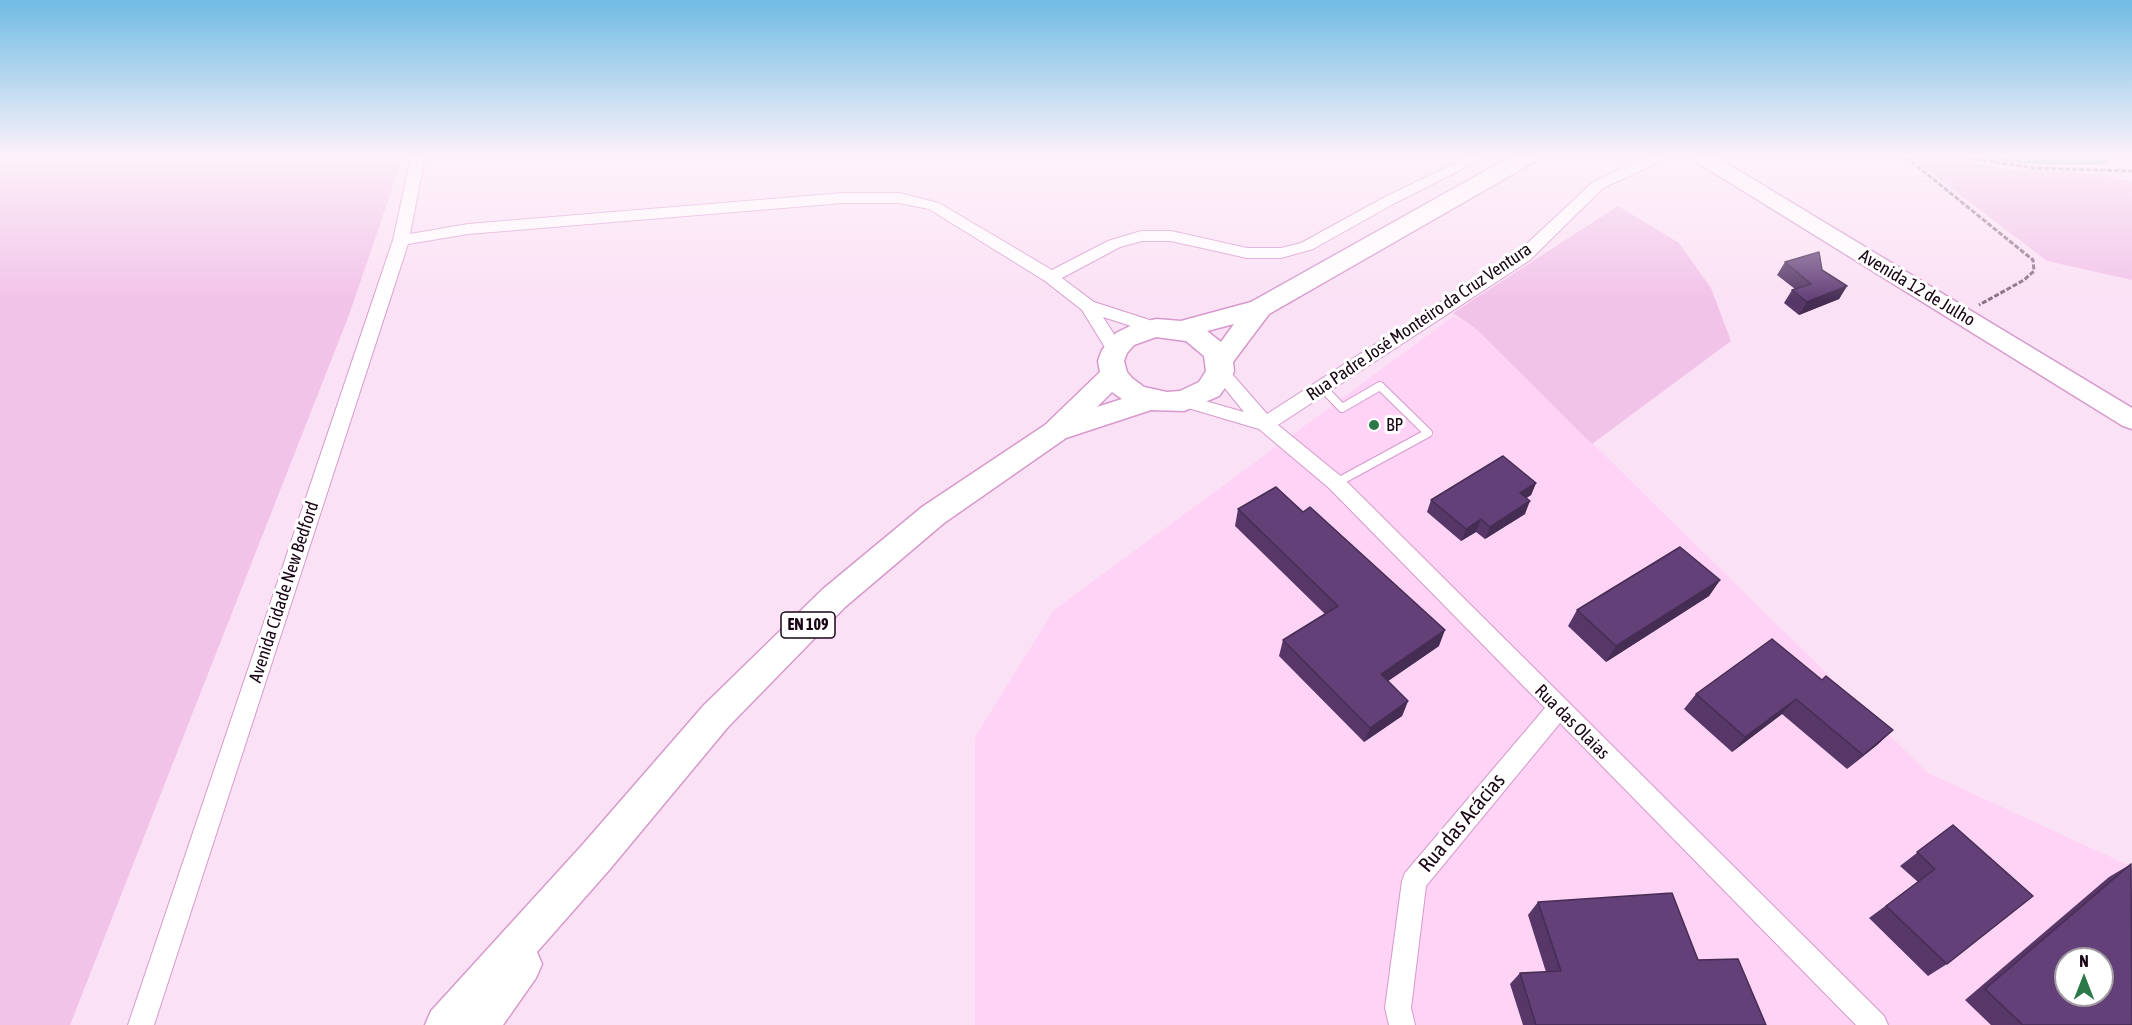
<!DOCTYPE html>
<meta charset="utf-8">
<style>
body{margin:0}
#map{position:relative;width:2132px;height:1025px;overflow:hidden;background:#fbe1f5;font-family:"Asap Condensed",sans-serif}
canvas{display:block}
.north{position:absolute;left:2054px;top:947px;width:60px;height:60px;box-sizing:border-box;background:#fff;border:2px solid #a39ba2;border-radius:50%;rotate:0deg;font-size:16px;font-weight:700;line-height:24px;text-align:center;color:#190516}
.north::after{content:'';display:block;margin:auto;width:21px;height:27px;background:#2b7948;clip-path:polygon(50% 0,100% 100%,50% 72%,0 100%)}
</style>
<div id="map">
<canvas width="2132" height="1025"></canvas>
<div class="north">N</div>
</div>
<script>
const ctx = document.querySelector('canvas').getContext('2d');
ctx.lineJoin = 'round';
function fill(path, color) { ctx.fillStyle = color; ctx.fill(path, 'evenodd'); }
const toPath = rows => new Path2D(rows.map(r => 'M' + r).join(''));
function strokePath(path, color, width, dash) { ctx.strokeStyle = color; ctx.lineWidth = width; ctx.lineCap = dash ? 'butt' : 'round'; ctx.setLineDash(dash || []); ctx.stroke(path); }
function write(font, color, halo, rows, align = 'center') {
  ctx.font = font + ' "Asap Condensed",sans-serif'; ctx.lineWidth = 6; ctx.setLineDash([]); ctx.textBaseline = 'middle'; ctx.strokeStyle = halo; ctx.fillStyle = color; for (const [text, x, y, turn = 0] of rows) {
    ctx.save(); ctx.translate(x, y); ctx.rotate((+turn || 0) * Math.PI / 180); ctx.textAlign = isNaN(turn) ? turn : align; if (halo) ctx.strokeText(text, 0, 0); ctx.fillText(text, 0, 0); ctx.restore();
  }
}
fill(toPath([
 [1454,316,1476,329,1928,773,2132,867,2132,1025,975,1025,975,737,1054,610],
 [2066,959,2102,959,2102,995,2066,995]
]), '#fed3f5');
fill(toPath([
 [0,157,403,157,349,315,70,1025,0,1025],
 [1918,157,1943,157,2012,170,2066,171,2099,175,2132,182,2132,280,2047,261,1917,162],
 [1618,206,1679,243,1711,288,1731,341,1592,444,1476,329,1453,313]
]), '#f2c3e9');
const water = toPath([
 [1983,157,2111,157,2108,162,2099,164,2032,163,1983,157]
]);
fill(water, '#5cc9df');
strokePath(water, '#488ea3', 1.5);
const lane = toPath([
 [1322,387,1342,408,1380,386,1428,433,1336,483]
]);
const street = toPath([
 [411,157,425,157,410,234,468,224,843,193,899,193,939,203,1052,270,1108,241,1141,231,1171,231,1247,248,1281,248,1301,243,1385,197,1468,157,1486,157,1395,203,1313,249,1281,258,1247,258,1171,241,1142,241,1120,247,1062,278,1094,302,1162,324,1164,328,1162,332,1156,334,1103,317,1124,350,1121,354,1115,356,1109,354,1082,310,1045,281,929,209,899,203,843,203,468,234,408,244,154,1025,128,1025,393,240,411,157],
 [1647,157,1666,157,1664,160,1603,188,1530,260,1278,425,1343,478,1884,1016,1888,1025,1856,1025,1560,723,1426,886,1411,1008,1415,1025,1389,1025,1385,1008,1402,881,1405,873,1545,708,1329,488,1259,429,1178,405,1175,401,1178,397,1184,395,1244,412,1211,371,1214,367,1220,365,1226,367,1267,414,1518,252,1593,182,1647,157]
]);
const secondary = toPath([
 [1692,157,1716,157,2132,408,2132,429,2123,426,1695,161,1692,157]
]);
const primary = toPath([
 [1510,157,1537,157,1534,162,1269,314,1233,362,1234,371,1230,381,1219,396,1184,411,1151,410,1066,438,944,523,845,607,728,727,610,869,537,952,542,964,536,978,503,1025,425,1025,431,1011,584,843,704,705,823,589,922,507,1045,425,1100,372,1098,361,1102,350,1116,333,1130,326,1156,319,1181,321,1251,302,1510,157],
 [1234,324,1221,342,1207,331,1234,324],
 [1156,337,1186,341,1204,356,1206,371,1199,382,1180,391,1167,392,1144,387,1132,378,1127,372,1124,361,1127,353,1134,345,1156,337],
 [1112,392,1122,399,1097,407,1112,392]
]);
strokePath(lane, '#d799cc', 10);
strokePath(street, '#d799cc', 2);
strokePath(secondary, '#d799cc', 3);
strokePath(primary, '#d799cc', 3);
strokePath(toPath([
 [1906,157,2033,260,2034,271,2024,280,1979,305],
 [1961,157,2034,168,2132,171]
]), '#887183', 3, [5, 2]);
strokePath(lane, '#fff', 8);
fill(street, '#fff');
fill(secondary, '#fff');
fill(primary, '#fff');
fill(toPath([
 [1785,262,1822,270,1847,286,1839,299,1799,315,1784,303,1792,290,1795,289,1777,275],
 [1536,483,1531,495,1526,498,1525,514,1485,539,1476,532,1461,541,1427,512,1431,500],
 [1238,509,1439,646,1388,681,1408,701,1402,716,1364,742,1279,656,1283,640,1325,614,1235,526],
 [1720,580,1709,596,1606,662,1568,626,1577,610],
 [1822,680,1893,730,1877,745,1847,769,1782,714,1732,752,1684,709,1696,694],
 [1953,825,1947,964,1928,976,1869,918,1918,882,1900,866],
 [2131,864,2132,1025,1991,1025,1965,1000,2109,877],
 [1538,902,1698,960,1766,1025,1523,1025,1510,984,1520,973,1546,972,1528,915]
]), '#563767');
fill(toPath([
 [1847,286,1839,299,1799,315,1807,302],
 [1536,483,1531,495,1515,506,1520,493],
 [1530,501,1525,514,1485,539,1490,527],
 [1481,519,1476,532,1461,541,1466,529],
 [1720,580,1709,596,1606,662,1616,646],
 [1445,630,1439,646,1375,690,1381,674],
 [1796,699,1782,714,1732,752,1745,737],
 [1408,701,1402,716,1364,742,1370,728],
 [1893,730,1877,745,1847,769,1863,755]
]), '#462d54');
const building = toPath([
 [1819,252,1822,270,1847,286,1807,302,1792,290,1811,284,1785,262,1819,252],
 [1503,456,1536,483,1520,493,1530,501,1490,527,1481,519,1466,529,1431,500,1503,456],
 [1276,487,1303,512,1310,507,1445,630,1381,674,1408,701,1370,728,1283,640,1338,606,1238,509,1276,487],
 [1680,547,1720,580,1616,646,1577,610,1680,547],
 [1772,639,1822,680,1826,676,1893,730,1863,755,1796,699,1745,737,1696,694,1772,639],
 [1953,825,2033,896,1947,964,1886,906,1935,869,1917,852,1953,825],
 [2131,864,2132,1025,2023,1025,1985,989,2131,864],
 [2066,959,2102,959,2102,995,2066,995,2066,959],
 [1672,893,1698,960,1738,959,1766,1025,1536,1025,1520,973,1561,971,1538,902,1672,893]
]);
fill(building, '#644078');
strokePath(building, '#462d54', 1.5);
const sky = ctx.createLinearGradient(0, 0, 0, 300);
sky.addColorStop(0, '#70bce4');
sky.addColorStop(0.52, '#fdf2fa');
sky.addColorStop(1, '#fdf2fa00');
ctx.fillStyle = sky;
ctx.fillRect(0, 0, 2132, 300);
for (const [x, y, r, color] of [
 [1374,425,6,"#2b7948"]
]) { const dot = new Path2D(); dot.arc(x, y, r, 0, 2 * Math.PI); ctx.fillStyle = color; ctx.fill(dot); strokePath(dot, '#fff', 2); }
for (const [x, y, w] of [
 [808,625,54]
]) { const box = new Path2D(); box.roundRect(x - w / 2, y - 13, w, 26, 4.5); ctx.fillStyle = '#fff'; ctx.fill(box); strokePath(box, '#190516', 1.5); }
write('bold 16px', '#190516', null, [
 ["EN 109",808,625]
]);
write('18px', '#190516', '#fff', [
 ["Avenida 12 de Julho",1917,288,31],
 ["Rua Padre José Monteiro da Cruz Ventura",1419,322,-34],
 ["Avenida Cidade New Bedford",284,592,-72],
 ["Rua das Olaias",1572,722,45]
]);
write('18px', '#190516', '#fff', [
 ["BP",1386,425]
], 'left');
write('21px', '#190516', '#fff', [
 ["Rua das Acácias",1462,823,-50]
]);
</script>
